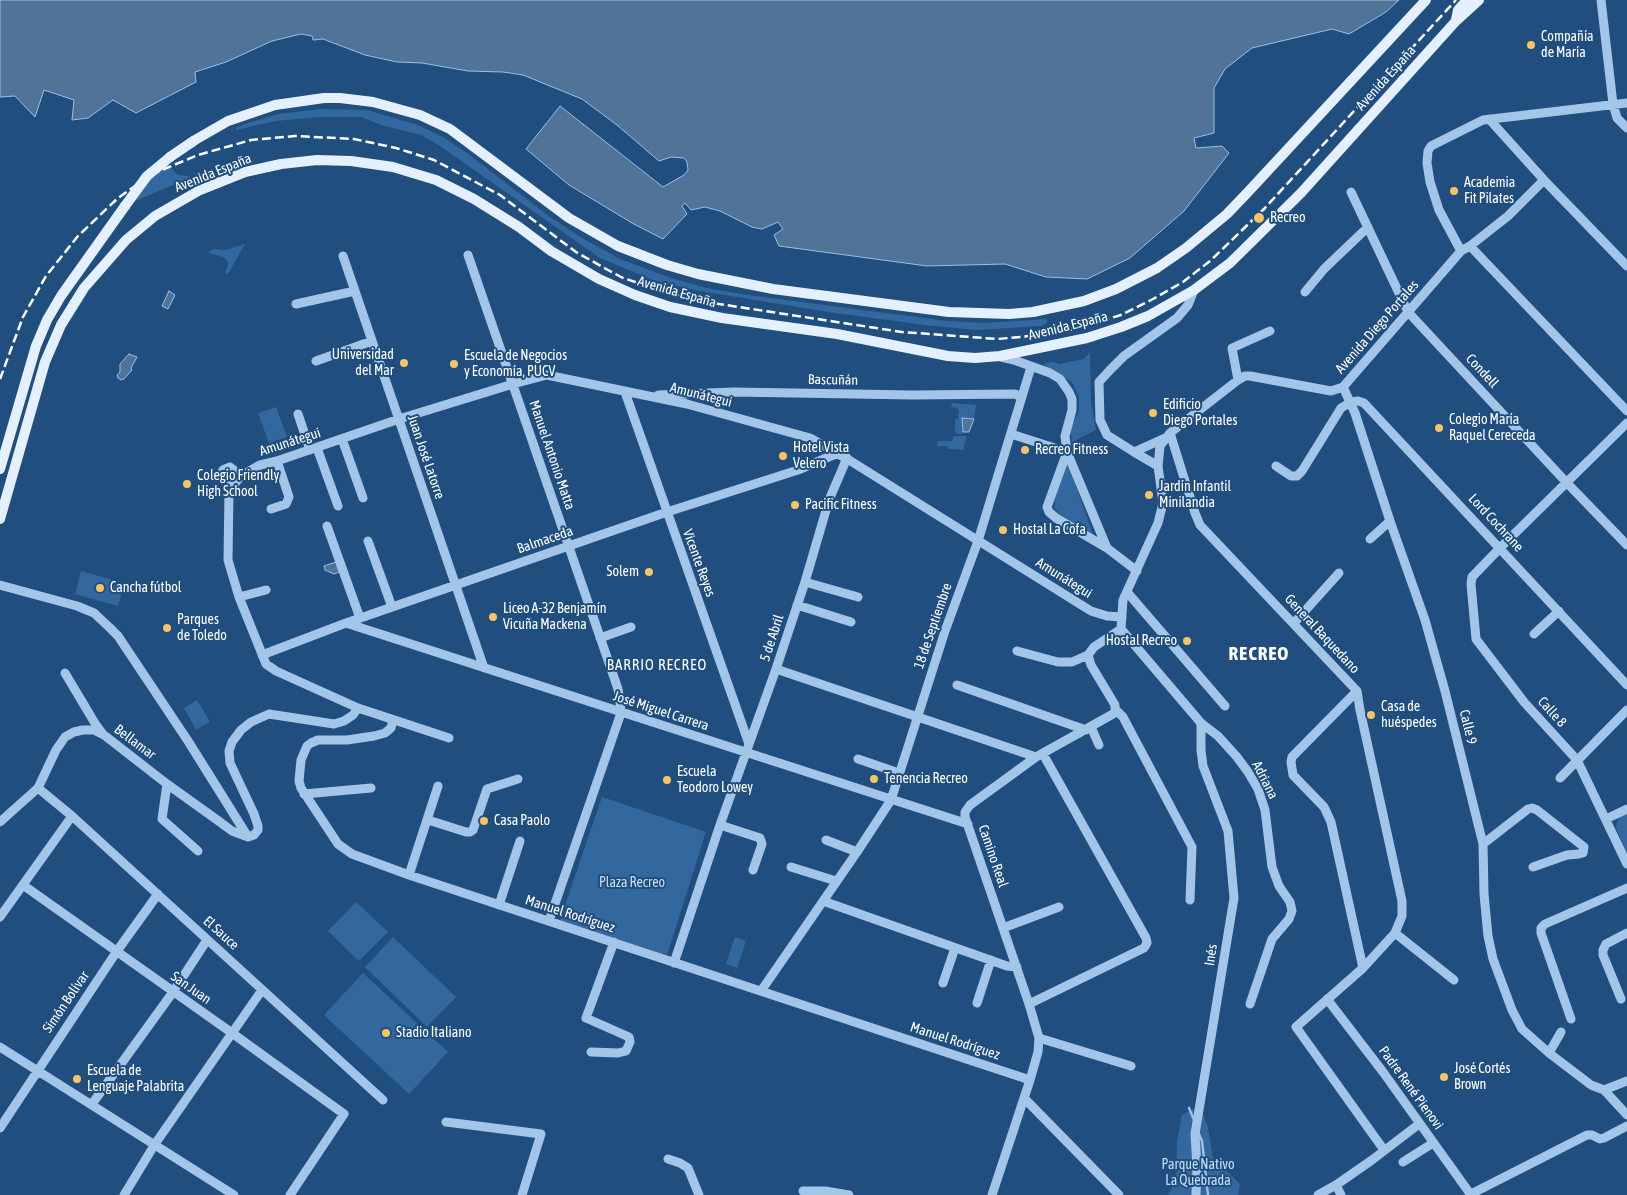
<!DOCTYPE html>
<meta charset="utf-8">
<style>
body{margin:0}
canvas{display:block;background:#1f4e7f}
</style>
<canvas width="1627" height="1195"></canvas>
<script>
const ctx = document.querySelector('canvas').getContext('2d');
ctx.lineJoin = 'round';
function fill(path, color) { ctx.fillStyle = color; ctx.fill(path, 'evenodd'); }
const toPath = rows => new Path2D(rows.map(r => 'M' + r).join(''));
function strokePath(path, color, width, dash) { ctx.strokeStyle = color; ctx.lineWidth = width; ctx.lineCap = dash ? 'butt' : 'round'; ctx.setLineDash(dash || []); ctx.stroke(path); }
function write(font, color, halo, rows, align = 'center') {
  ctx.font = font + ' "Asap Condensed",sans-serif'; ctx.lineWidth = 4; ctx.setLineDash([]); ctx.textBaseline = 'middle'; ctx.strokeStyle = halo; ctx.fillStyle = color; for (const [text, x, y, turn = 0] of rows) {
    ctx.save(); ctx.translate(x, y); ctx.rotate((+turn || 0) * Math.PI / 180); ctx.textAlign = isNaN(turn) ? turn : align; if (halo) ctx.strokeText(text, 0, 0); ctx.fillText(text, 0, 0); ctx.restore();
  }
}
fill(toPath([
 [320,109,367,110,418,125,443,137,467,153,550,217,582,238,620,259,674,279,707,288,741,294,947,321,983,323,1047,319,1047,323,1041,326,976,330,925,325,828,312,694,290,653,280,600,258,440,146,421,135,381,125,361,117,321,117,275,121,236,130,236,128,245,124,279,114],
 [166,163,178,175,190,176,187,179,133,202,151,178],
 [245,244,228,274,225,273,228,266,228,262,225,258,220,256,208,253,213,249,226,250],
 [1090,352,1091,402,1096,430,1072,442,1071,432,1073,423,1079,411,1079,397,1072,382,1047,368,1044,364,1052,362,1060,364,1084,359],
 [952,403,976,405,974,419,962,418,963,434,959,434,955,432,955,419,958,418,959,409,951,407],
 [276,407,287,437,269,443,258,413],
 [954,436,967,436,963,450,948,449,947,446,937,446,938,441,952,441],
 [1066,464,1069,466,1093,535,1061,515,1055,509,1054,495],
 [81,571,124,583,118,606,75,594],
 [197,700,210,722,196,730,184,708],
 [602,797,706,832,667,955,560,920],
 [1627,814,1627,853,1616,828,1619,817],
 [356,902,388,932,359,961,328,931],
 [393,937,456,997,427,1027,365,967],
 [735,937,746,941,737,968,726,964],
 [363,973,448,1052,409,1094,324,1015],
 [1200,1106,1208,1128,1213,1158,1240,1184,1238,1195,1168,1195,1176,1180,1177,1142,1182,1115]
]), '#32689d');
const water = toPath([
 [0,0,1399,0,1386,12,1349,34,1332,29,1252,48,1225,69,1214,88,1214,133,1194,138,1196,148,1222,146,1229,153,1184,211,1130,258,1087,279,1046,277,1005,264,927,266,779,246,774,235,783,229,778,222,762,229,752,227,720,211,705,207,691,210,685,203,682,206,687,214,663,239,632,223,569,185,526,149,560,106,663,187,684,175,688,170,687,162,684,158,671,157,659,161,617,125,582,99,523,75,503,72,468,71,422,63,397,62,365,55,323,39,313,40,312,36,301,34,272,41,226,62,195,72,196,82,136,113,113,100,88,118,72,120,74,100,44,90,35,117,15,96,0,97,0,0],
 [169,291,175,295,168,309,162,306,169,291],
 [129,354,137,357,131,368,132,370,124,379,121,380,118,378,117,375,120,372,120,364,129,354],
 [962,418,974,419,969,432,963,432,962,418],
 [336,562,339,572,334,574,325,570,324,566,336,562]
]);
fill(water, '#517398');
strokePath(water, '#96c1e9', 1);
strokePath(toPath([
 [1189,1108,1194,1120],
 [1198,1132,1202,1141,1208,1195]
]), '#96c1e9', 2.5);
strokePath(toPath([
 [1601,0,1613,104,1617,118,1627,128],
 [1489,119,1544,180,1627,266],
 [1351,192,1408,312,1567,483,1627,545],
 [1470,246,1627,411],
 [1461,251,1439,210,1430,182,1427,163,1428,151,1431,146,1483,120,1627,103],
 [468,255,618,689,620,702,621,713,549,921],
 [343,256,484,668],
 [1305,292,1324,269,1368,227],
 [296,304,355,291],
 [1001,357,1014,360,1050,373,1060,379,1069,392,1072,399,1072,410,1065,436,1067,452,1107,548,1137,571],
 [316,361,372,341],
 [1238,380,1232,348,1270,331],
 [1343,387,1355,413,1390,521,1425,620,1445,691,1483,844,1484,894,1488,936,1493,959,1512,1010,1522,1029,1549,1053,1591,1085,1604,1090,1627,1081],
 [625,392,749,744],
 [658,395,734,392,912,395,1015,394,1022,397],
 [298,414,310,450],
 [1627,423,1500,548,1472,577,1471,584,1476,639,1524,702,1577,760,1627,864],
 [1170,433,1195,513,1200,525,1357,691,1360,710,1402,901,1402,916,1395,933,1363,968,1296,1027,1384,1150],
 [1011,434,1067,452,1047,507,1049,512,1056,518,1107,548],
 [1165,438,1134,452,1107,435,1100,420,1099,382,1110,370,1124,356,1177,318,1188,305,1194,290],
 [342,439,363,498],
 [317,448,338,506],
 [1134,452,1158,466],
 [1276,466,1291,476,1297,476,1302,471,1341,408,1351,402,1358,401,1364,403,1627,685],
 [229,491,222,473,223,470,230,467,241,476],
 [271,509,286,504,289,497,277,461],
 [327,526,360,618],
 [1370,539,1390,521],
 [368,541,392,607],
 [805,582,858,597],
 [0,585,77,606,94,613,109,627,118,636,188,741,248,837],
 [1127,592,1225,706],
 [239,597,266,590],
 [797,605,851,622],
 [346,623,968,824],
 [1294,623,1339,573],
 [1121,629,1201,723,1218,736,1237,757,1248,772,1258,789,1265,810,1272,867,1279,886,1290,902,1292,911,1289,919,1272,939,1250,1004],
 [1534,634,1559,611],
 [600,638,631,627],
 [1017,651,1058,662,1072,662,1088,655],
 [262,655,346,623,667,512,798,470,838,453],
 [776,669,1036,757],
 [65,673,96,725,102,733],
 [957,685,1086,730],
 [1357,691,1292,757,1291,762,1293,775,1324,807,1331,822,1363,968],
 [1115,709,1123,717,1192,847,1190,900],
 [393,720,391,728,385,733,374,736,347,740,318,740,311,743,307,746,301,760,299,781,301,788,338,844,352,854,409,875,1030,1080],
 [1091,727,1099,745],
 [449,738,358,708,276,671,266,664,239,597,228,560,229,491,241,476,260,465,277,461,399,419,513,384,547,375,687,404,810,438,849,460,1091,611,1107,616,1122,617],
 [858,759,899,773],
 [1560,778,1627,710],
 [167,784,162,819,198,851],
 [38,788,72,816,383,1100],
 [304,794,371,788],
 [1606,819,1627,809],
 [428,820,466,832,470,832,473,830,487,789,518,779],
 [0,822,38,788,56,750,65,737,74,732,83,730,94,730,104,735,167,784,220,822,232,831,248,837],
 [720,825,760,838,762,844,753,870],
 [248,837,254,835,258,830,258,826,254,814,230,763,229,751,232,742,241,730,251,722,269,714,334,724,344,721,353,715,358,708],
 [826,840,857,852],
 [1483,844,1528,809,1532,808,1537,810,1584,847,1583,853,1579,854,1567,855,1533,867],
 [791,867,836,881],
 [409,875,438,786],
 [23,885,232,1033,344,1114,290,1195],
 [823,901,1007,966,1017,967],
 [499,905,520,841],
 [0,917,72,816],
 [1003,928,1059,907],
 [1395,933,1454,980],
 [674,963,720,825,776,669,805,582,829,500,847,458],
 [943,983,955,948],
 [761,991,857,852,891,800,945,631,978,541,1031,367],
 [1327,999,1383,1072,1471,1195],
 [1621,999,1603,955,1603,950,1606,944,1627,933],
 [977,1003,991,960],
 [1029,1004,1144,948,1147,943,1146,938,1043,754],
 [1571,1019,1541,933,1541,928,1545,924,1627,888],
 [1039,1038,1131,1066],
 [0,1047,234,1195],
 [591,1052,618,1053,626,1051,630,1042,629,1037,586,1018,614,942],
 [1549,1053,1561,1032],
 [1604,1090,1627,1115],
 [1024,1098,1119,1195],
 [92,1104,173,992,207,940],
 [446,1122,541,1134,522,1195],
 [0,1128,117,951,158,894],
 [668,1159,680,1163,688,1168,699,1195],
 [1403,1162,1433,1143],
 [1336,1185,1341,1195],
 [803,1191,825,1191,849,1195],
 [1471,1194,1587,1135,1592,1135,1600,1139,1604,1138,1627,1126],
 [124,1195,155,1144,262,990],
 [992,1195,1030,1080,1038,1052,1039,1038,1029,1004,965,817,965,812,970,805,1036,757,1113,714,1115,712,1115,705,1091,665,1088,655,1094,647,1121,629,1123,600,1158,523,1163,503,1158,466,1160,446,1170,433,1238,380,1245,376,1250,376,1331,391,1343,387,1461,251,1470,246,1508,216,1544,180],
 [1196,1195,1197,1167,1195,1134,1234,898,1228,831,1203,766,1201,750,1201,723],
 [1318,1195,1336,1185,1372,1160,1419,1124]
]), '#a3c6e8', 9);
strokePath(toPath([
 [1456,20,1458,10,1467,0],
 [170,157,195,140,228,121,275,105,324,98,340,98,373,102,420,115,450,129,569,218,618,246,667,265,698,274,773,289,949,312,1009,314,1033,312,1084,301,1116,289,1157,268,1186,248,1227,214,1248,192,1426,0],
 [0,469,36,346,47,320,61,296,125,206],
 [0,519,45,362,61,325,84,288,126,240,155,216,200,190,245,172,281,164,317,160,351,161,393,167,436,180,474,199,519,227,551,251,599,279,635,295,670,307,722,318,837,334,948,356,975,358,1000,356,1087,338,1121,327,1148,316,1194,290,1230,263,1301,193,1456,21,1479,0]
]), '#e5f0fe', 10);
strokePath(toPath([
 [0,379,23,317,46,276,78,236,118,198,152,174,198,155,251,140,295,136,354,139,396,148,434,160,500,195,576,252,608,270,623,278,659,290,706,302,902,332,957,336,997,339,1021,337,1063,332,1084,326,1121,315,1153,299,1183,282,1210,261,1264,209,1456,0]
]), '#fff', 2.5, [9, 4]);
strokePath(toPath([
 [125,206,147,176,170,157]
]), '#e5f0fe', 10);
for (const [x, y, r, color] of [
 [1531,45,5,"#f6c463"],
 [1454,191,5,"#f6c463"],
 [1259,218,6,"#f6c463"],
 [404,363,5,"#f6c463"],
 [454,364,5,"#f6c463"],
 [1153,413,5,"#f6c463"],
 [1439,428,5,"#f6c463"],
 [1025,450,5,"#f6c463"],
 [783,456,5,"#f6c463"],
 [187,484,5,"#f6c463"],
 [1149,495,5,"#f6c463"],
 [795,505,5,"#f6c463"],
 [1003,530,5,"#f6c463"],
 [649,572,5,"#f6c463"],
 [100,588,5,"#f6c463"],
 [493,617,5,"#f6c463"],
 [167,628,5,"#f6c463"],
 [1187,641,5,"#f6c463"],
 [1371,715,5,"#f6c463"],
 [874,779,5,"#f6c463"],
 [667,780,5,"#f6c463"],
 [484,821,5,"#f6c463"],
 [386,1033,5,"#f6c463"],
 [1444,1077,5,"#f6c463"],
 [77,1079,5,"#f6c463"]
]) { const dot = new Path2D(); dot.arc(x, y, r, 0, 2 * Math.PI); ctx.fillStyle = color; ctx.fill(dot); strokePath(dot, '#1f4e7f', 2); }
write('14px', '#fff', '#1f4e7f', [
 ["Compañía",1541,37],
 ["de María",1541,53],
 ["Academia",1464,183],
 ["Fit Pilates",1464,199],
 ["Recreo",1270,218],
 ["Universidad",394,355,"right"],
 ["del Mar",394,371,"right"],
 ["Escuela de Negocios",464,356],
 ["y Economía, PUCV",464,372],
 ["Edificio",1163,405],
 ["Diego Portales",1163,421],
 ["Colegio María",1449,420],
 ["Raquel Cereceda",1449,436],
 ["Hotel Vista",793,448],
 ["Velero",793,464],
 ["Recreo Fitness",1035,450],
 ["Colegio Friendly",197,476],
 ["High School",197,492],
 ["Jardín Infantil",1159,487],
 ["Minilandia",1159,503],
 ["Pacific Fitness",805,505],
 ["Hostal La Cofa",1013,530],
 ["Solem",639,572,"right"],
 ["Cancha fútbol",110,588],
 ["Liceo A-32 Benjamín",503,609],
 ["Vicuña Mackena",503,625],
 ["Parques",177,620],
 ["de Toledo",177,636],
 ["Hostal Recreo",1177,641,"right"],
 ["Casa de",1381,707],
 ["huéspedes",1381,723],
 ["Escuela",677,772],
 ["Teodoro Lowey",677,788],
 ["Tenencia Recreo",884,779],
 ["Casa Paolo",494,821],
 ["Stadio Italiano",396,1033],
 ["José Cortés",1454,1069],
 ["Brown",1454,1085],
 ["Escuela de",87,1071],
 ["Lenguaje Palabrita",87,1087]
], 'left');
write('14px', '#fff', '#1f4e7f', [
 ["Avenida España",1386,78,-48],
 ["Avenida España",213,173,-22],
 ["Avenida España",677,292,16],
 ["Avenida España",1068,326,-14],
 ["Avenida Diego Portales",1377,327,-49],
 ["Condell",1482,371,47],
 ["Bascuñán",833,380,1],
 ["Amunátegui",701,395,14],
 ["Amunátegui",290,442,-18],
 ["Manuel Antonio Matta",552,455,71],
 ["Juan José Latorre",426,457,71],
 ["Lord Cochrane",1496,523,47],
 ["Balmaceda",545,540,-19],
 ["Vicente Reyes",699,563,70],
 ["Amunátegui",1064,578,32],
 ["18 de Septiembre",933,626,-71],
 ["General Baquedano",1322,634,47],
 ["5 de Abril",772,638,-72],
 ["José Miguel Carrera",661,711,18],
 ["Calle 8",1552,712,48],
 ["Calle 9",1468,727,76],
 ["Bellamar",135,742,37],
 ["Adriana",1265,780,63],
 ["Camino Real",993,856,71],
 ["Manuel Rodríguez",570,914,18],
 ["El Sauce",221,933,42],
 ["Inés",1211,955,-81],
 ["San Juan",191,988,35],
 ["Simón Bolívar",66,1002,-56],
 ["Manuel Rodríguez",955,1041,18],
 ["Padre René Pienovi",1411,1088,54]
]);
write('14px', '#c7dff6', '#1f4e7f', [
 ["Plaza Recreo",632,883],
 ["Parque Nativo",1198,1165],
 ["La Quebrada",1198,1181]
]);
ctx.letterSpacing = '1px';
write('15px', '#fff', '#1f4e7f', [
 ["BARRIO RECREO",657,665]
]);
ctx.letterSpacing = '0px';
ctx.letterSpacing = '1px';
write('bold 19px', '#fff', '#1f4e7f', [
 ["RECREO",1259,654]
]);
ctx.letterSpacing = '0px';
</script>
